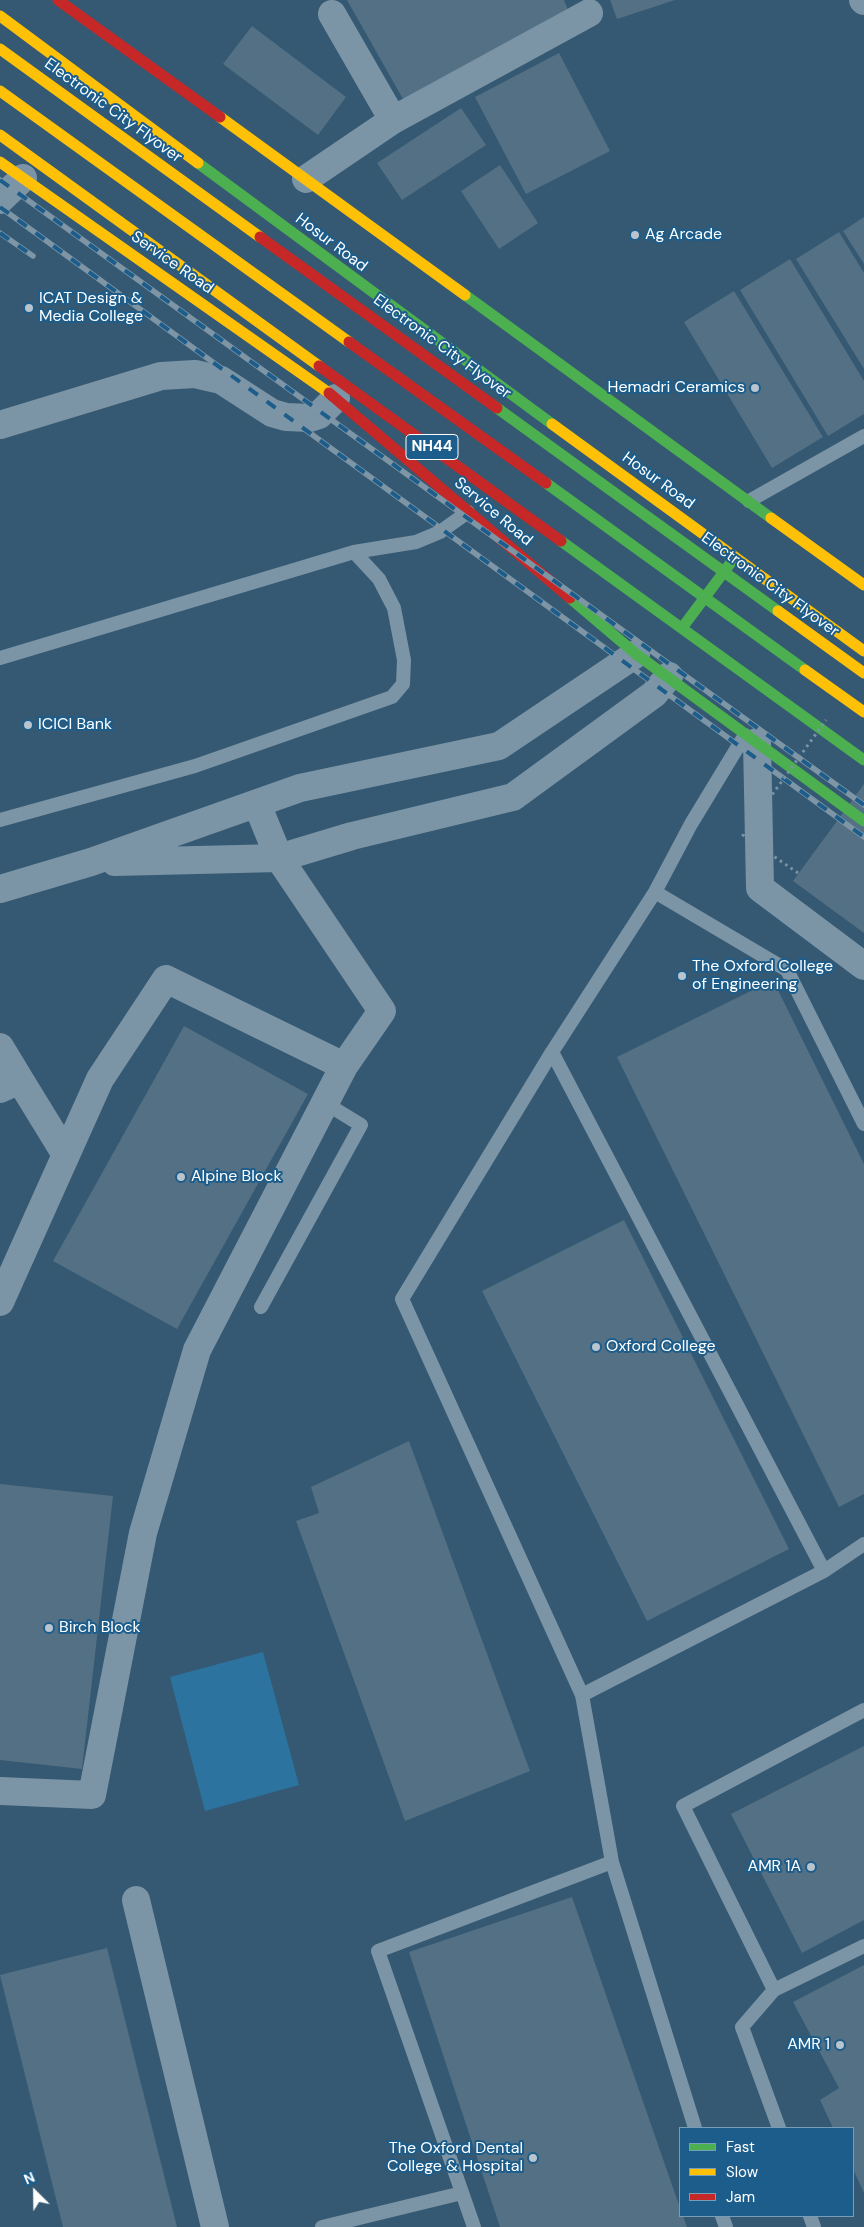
<!DOCTYPE html>
<style>
body{margin:0}
#map{position:relative;width:864px;height:2227px;overflow:hidden;background:#355972;font-family:"DM Sans",sans-serif}
canvas{display:block}
.legend{position:absolute;left:679px;top:2127px;width:175px;height:90px;box-sizing:border-box;background:#1c5d8b;border:1px solid #779eb9;margin:0;padding:6px 9px;list-style:none;font-size:15px;color:#fff}
.legend li{display:flex;align-items:center;gap:10px;height:25px}
.legend b{width:25px;border:1px solid #779eb9}
.north{position:absolute;left:10px;top:2167px;width:50px;height:50px;-webkit-text-stroke:4px #1c5d8b;paint-order:stroke;rotate:337deg;font-size:14px;font-weight:700;line-height:20px;text-align:center;color:#fff}
.north::after{content:'';display:block;margin:auto;width:18px;height:22px;background:#fff;clip-path:polygon(50% 0,100% 100%,50% 72%,0 100%)}
</style>
<div id="map">
<canvas width="864" height="2227"></canvas>
<ul class="legend">
<li><b style="height:6px;background:#4caf50"></b>Fast</li>
<li><b style="height:6px;background:#ffc107"></b>Slow</li>
<li><b style="height:6px;background:#c62828"></b>Jam</li>
</ul>
<div class="north">N</div>
</div>
<script>
const ctx = document.querySelector('canvas').getContext('2d');
ctx.lineJoin = 'round';
function fill(path, color) { ctx.fillStyle = color; ctx.fill(path, 'evenodd'); }
const toPath = rows => new Path2D(rows.map(r => 'M' + r).join(''));
function strokePath(path, color, width, dash) { ctx.strokeStyle = color; ctx.lineWidth = width; ctx.lineCap = dash ? 'butt' : 'round'; ctx.setLineDash(dash || []); ctx.stroke(path); }
function write(font, color, halo, rows, align = 'center') {
  ctx.font = font + ' "DM Sans",sans-serif'; ctx.lineWidth = 4; ctx.setLineDash([]); ctx.textBaseline = 'middle'; ctx.strokeStyle = halo; ctx.fillStyle = color; for (const [text, x, y, turn = 0] of rows) {
    ctx.save(); ctx.translate(x, y); ctx.rotate((+turn || 0) * Math.PI / 180); ctx.textAlign = isNaN(turn) ? turn : align; if (halo) ctx.strokeText(text, 0, 0); ctx.fillText(text, 0, 0); ctx.restore();
  }
}
fill(toPath([
 [263,1652,299,1785,205,1811,170,1677]
]), '#2d73a0');
fill(toPath([
 [347,0,564,0,568,10,403,99],
 [610,0,675,0,617,19],
 [252,26,346,97,318,135,223,64],
 [559,53,610,151,526,194,475,97],
 [461,108,486,145,402,200,377,163],
 [500,165,538,223,499,249,461,191],
 [864,217,864,264,843,231],
 [839,232,864,273,864,369,796,259],
 [790,259,864,381,864,414,828,436,740,290],
 [734,291,823,437,772,468,684,322],
 [864,784,864,933,793,881],
 [773,980,864,1164,864,1494,839,1507,617,1057],
 [184,1026,308,1094,177,1329,53,1261],
 [624,1220,789,1549,647,1621,482,1291],
 [409,1441,530,1771,405,1821,296,1521,319,1513,311,1487],
 [0,1484,113,1496,82,1769,0,1760],
 [864,1746,864,1920,802,1953,731,1814],
 [572,1897,680,2208,680,2216,683,2216,687,2227,500,2227,409,1952],
 [107,1948,177,2227,63,2227,0,1975],
 [864,1965,864,2193,853,2169,853,2128,833,2128,820,2100,839,2088,793,2002]
]), '#537084');
strokePath(toPath([
 [749,501,864,436],
 [0,658,354,552,416,542,440,532,468,512],
 [0,820,195,766,392,697,403,684,404,660,394,608,379,579,354,552],
 [655,892,787,970,864,1124],
 [552,1052,824,1571,582,1695],
 [261,1307,361,1125,325,1103],
 [824,1571,864,1544],
 [774,1990,683,1806,864,1710],
 [695,2128,612,1862,582,1695,402,1299,552,1052,655,892,691,824,745,735],
 [779,2128,742,2027,774,1990,864,1946],
 [722,2216,726,2227],
 [810,2216,814,2227],
 [322,2227,462,2193],
 [474,2227,378,1951,612,1862]
]), '#7c95a6', 14);
strokePath(toPath([
 [863,0,864,1],
 [332,14,393,120],
 [306,179,393,120,589,13],
 [0,200,23,178],
 [0,425,161,376,195,374,221,380,272,413,286,417,310,418,319,415,336,398],
 [757,742,760,888,864,966],
 [115,862,279,858,352,836,513,797,654,694,669,676],
 [0,889,91,862,300,788,499,746,636,654],
 [0,1047,20,1080,0,1089],
 [20,1080,66,1155],
 [0,1302,100,1079,166,979,344,1066],
 [0,1791,92,1795,143,1533,197,1350,344,1066,382,1011,279,858,257,804],
 [136,1900,215,2227]
]), '#7c95a6', 28);
strokePath(toPath([
 [198,163,552,424],
 [465,295,771,518],
 [561,541,864,760],
 [570,598,636,654,864,821],
 [682,628,735,557]
]), '#4caf50', 11);
strokePath(toPath([
 [0,16,198,163],
 [220,117,465,295],
 [0,135,319,366],
 [0,162,329,393],
 [552,424,864,651],
 [771,518,864,585]
]), '#ffc107', 11);
strokePath(toPath([
 [58,0,220,117],
 [319,366,561,541],
 [329,393,570,598]
]), '#c62828', 11);
const rail = toPath([
 [0,180,864,805],
 [0,207,864,837],
 [0,233,33,256]
]);
strokePath(rail, '#7d95a5', 5.5);
strokePath(rail, '#1c5d8b', 4, [11]);
strokePath(toPath([
 [798,873,743,835,826,720]
]), '#7c95a6', 3, [2.5, 4]);
strokePath(toPath([
 [497,408,778,611],
 [546,483,805,670]
]), '#4caf50', 11);
strokePath(toPath([
 [0,49,260,237],
 [0,91,349,342],
 [778,611,864,673],
 [805,670,864,712]
]), '#ffc107', 11);
strokePath(toPath([
 [260,237,497,408],
 [349,342,546,483]
]), '#c62828', 11);
for (const [x, y, r, color] of [
 [635,235,5,"#b8c5ce"],
 [29,308,5,"#b8c5ce"],
 [755,388,5,"#b8c5ce"],
 [28,725,5,"#b8c5ce"],
 [682,976,5,"#b8c5ce"],
 [181,1177,5,"#b8c5ce"],
 [596,1347,5,"#b8c5ce"],
 [49,1628,5,"#b8c5ce"],
 [811,1867,5,"#b8c5ce"],
 [840,2045,5,"#b8c5ce"],
 [533,2158,5,"#b8c5ce"]
]) { const dot = new Path2D(); dot.arc(x, y, r, 0, 2 * Math.PI); ctx.fillStyle = color; ctx.fill(dot); strokePath(dot, '#1c5d8b', 2); }
for (const [x, y, w] of [
 [432,447,52]
]) { const box = new Path2D(); box.roundRect(x - w / 2, y - 12.5, w, 25, 4); ctx.fillStyle = '#1c5d8b'; ctx.fill(box); strokePath(box, '#fff', 1); }
write('bold 15px', '#fff', null, [
 ["NH44",432,447]
]);
write('16px', '#fff', '#1c5d8b', [
 ["Electronic City Flyover",113,111,36],
 ["Hosur Road",331,243,37],
 ["Service Road",172,263,35],
 ["Electronic City Flyover",442,347,36],
 ["Hosur Road",658,481,36],
 ["Service Road",493,512,40],
 ["Electronic City Flyover",770,585,36]
]);
write('16px', '#fff', '#1c5d8b', [
 ["Ag Arcade",645,235],
 ["ICAT Design &",39,299],
 ["Media College",39,317],
 ["Hemadri Ceramics",745,388,"right"],
 ["ICICI Bank",38,725],
 ["The Oxford College",692,967],
 ["of Engineering",692,985],
 ["Alpine Block",191,1177],
 ["Oxford College",606,1347],
 ["Birch Block",59,1628],
 ["AMR 1A",801,1867,"right"],
 ["AMR 1",830,2045,"right"],
 ["The Oxford Dental",523,2149,"right"],
 ["College & Hospital",523,2167,"right"]
], 'left');
</script>
